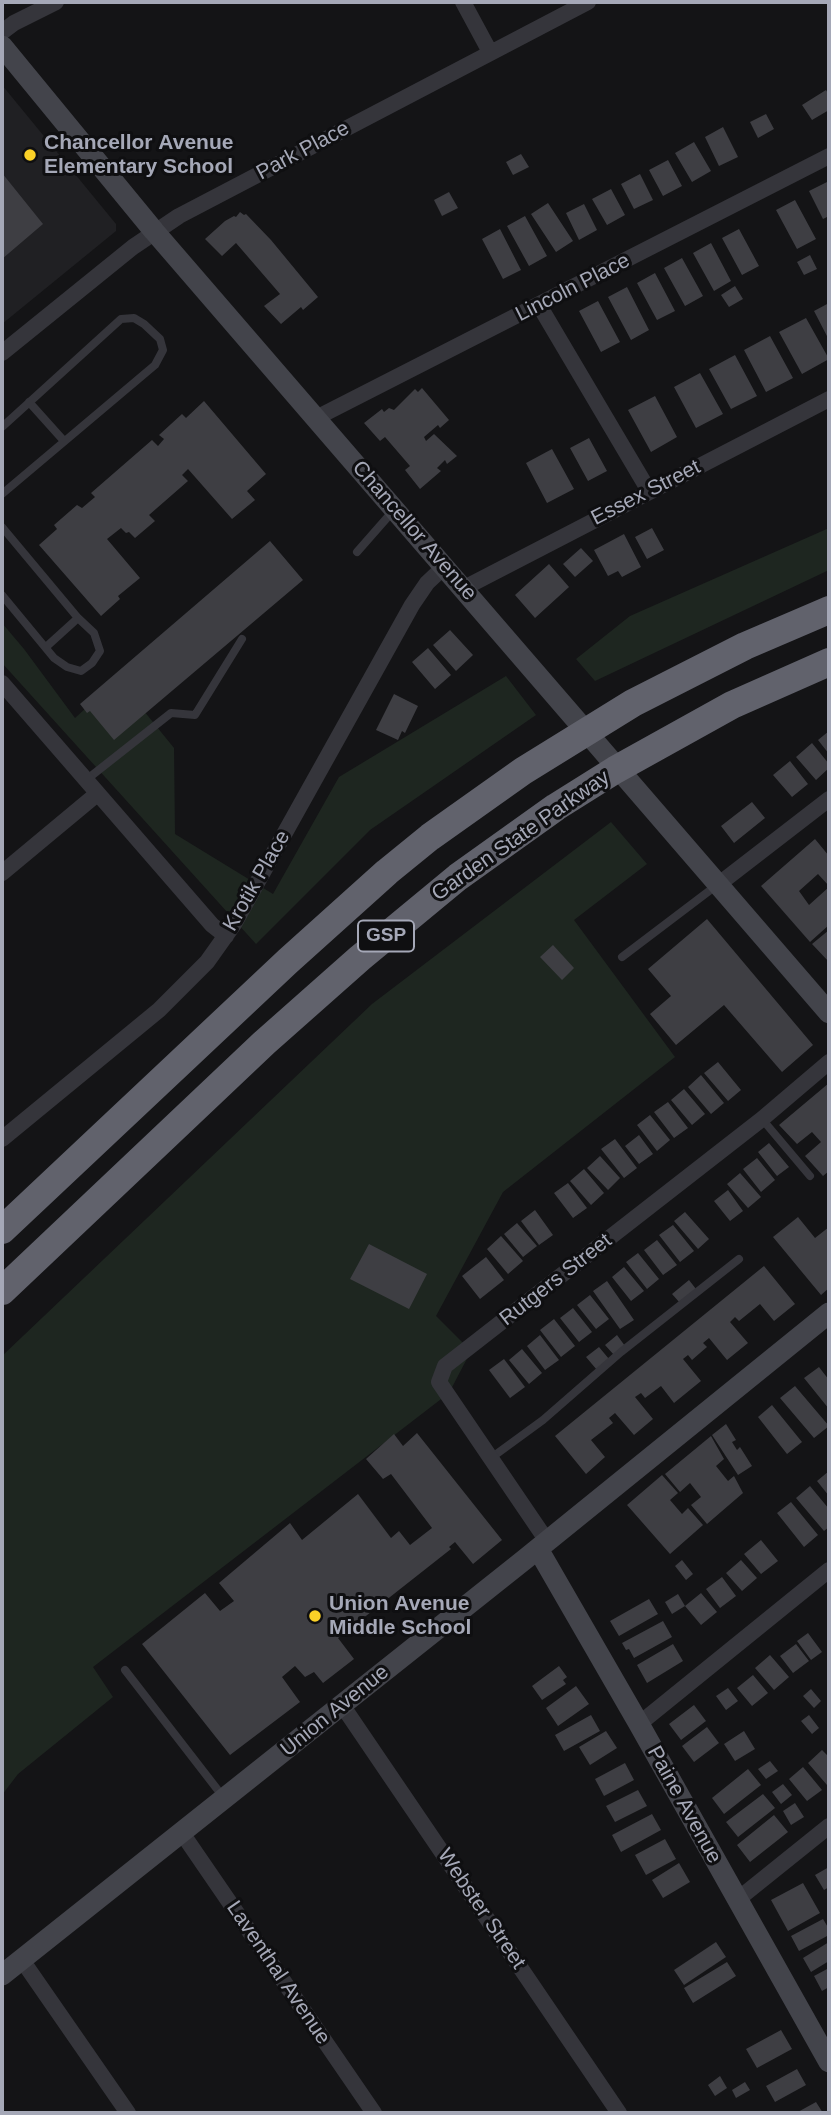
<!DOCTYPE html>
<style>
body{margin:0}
#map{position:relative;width:831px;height:2115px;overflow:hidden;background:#141416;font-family:Helvetica,sans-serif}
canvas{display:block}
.frame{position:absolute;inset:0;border:4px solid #a5a8b7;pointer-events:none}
</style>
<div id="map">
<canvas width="831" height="2115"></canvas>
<div class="frame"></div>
</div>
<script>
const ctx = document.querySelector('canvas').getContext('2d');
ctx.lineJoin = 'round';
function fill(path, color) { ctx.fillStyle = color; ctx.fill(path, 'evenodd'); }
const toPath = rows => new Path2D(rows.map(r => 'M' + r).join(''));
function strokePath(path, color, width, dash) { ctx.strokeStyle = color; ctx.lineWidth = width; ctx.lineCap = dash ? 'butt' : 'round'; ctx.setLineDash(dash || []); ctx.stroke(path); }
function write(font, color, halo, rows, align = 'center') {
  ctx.font = font + ' Helvetica,sans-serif'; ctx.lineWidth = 6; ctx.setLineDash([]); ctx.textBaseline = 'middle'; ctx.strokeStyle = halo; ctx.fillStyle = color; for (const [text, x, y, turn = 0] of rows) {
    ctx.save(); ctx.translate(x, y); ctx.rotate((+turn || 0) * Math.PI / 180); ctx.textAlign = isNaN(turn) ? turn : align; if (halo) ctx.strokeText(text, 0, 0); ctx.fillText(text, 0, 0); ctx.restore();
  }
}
fill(toPath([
 [2,85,116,224,116,231,2,324]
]), '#202023');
fill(toPath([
 [829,528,829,570,595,681,576,659,630,616],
 [2,623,24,649,75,718,118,679,174,748,175,834,273,894,339,777,506,676,536,715,370,830,256,944,2,663],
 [611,822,647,864,574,920,675,1057,503,1192,436,1316,471,1351,449,1393,93,1667,113,1697,18,1774,2,1795,2,1356,372,1004]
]), '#1e2620');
fill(toPath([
 [826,90,829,95,829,110,812,120,802,105],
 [766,114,774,129,758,138,750,122],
 [723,127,738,157,719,166,705,137],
 [694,142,711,171,692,182,675,153],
 [521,154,529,167,513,175,506,162],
 [668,160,682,186,663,196,649,170],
 [2,173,43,224,2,259],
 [640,174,653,200,634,209,621,184],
 [827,182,829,187,829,216,823,219,809,191],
 [611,189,625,215,607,225,592,199],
 [449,192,458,208,442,216,434,200],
 [795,200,816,239,797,249,776,210],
 [548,203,573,241,556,252,531,214],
 [584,204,597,230,579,240,566,213],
 [240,212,244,215,246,214,271,240,318,297,303,310,301,307,281,324,264,306,280,294,236,243,222,256,205,239,225,221,234,216,236,217],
 [525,216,547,256,529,266,507,226],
 [500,229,521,270,503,279,482,239],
 [739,229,759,266,742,275,722,238],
 [711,243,731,281,714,291,693,253],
 [810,255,817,269,804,275,797,262],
 [682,258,703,296,685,306,664,268],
 [655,273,675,311,657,320,637,283],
 [735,286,743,299,729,307,721,295],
 [627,287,649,330,631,340,608,297],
 [598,301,620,342,601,352,579,311],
 [829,303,829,340,814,311],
 [806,318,829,359,802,374,779,332],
 [770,336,793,378,766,392,744,350],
 [735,355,757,396,731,409,709,369],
 [700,373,723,414,696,428,674,387],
 [422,388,449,420,440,428,438,425,424,437,426,441,434,434,457,456,447,464,445,460,437,468,441,471,420,489,405,470,410,466,385,437,380,441,364,423,382,409,384,412,389,408,394,410,415,389,418,392],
 [655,396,677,437,651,452,628,410],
 [204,401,266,474,247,491,255,500,232,519,188,469,182,475,188,481,149,515,155,521,135,538,129,532,126,533,121,528,107,539,140,578,118,596,120,599,101,616,39,545,57,529,54,525,77,505,82,508,95,497,91,493,152,440,158,446,164,439,159,435,182,414,186,418],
 [589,438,607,471,588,481,570,448],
 [552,449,574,489,547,503,526,463],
 [652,528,664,550,647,559,635,537],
 [624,534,641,567,622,577,618,571,608,576,594,550],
 [270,541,303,580,114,740,90,711,87,713,80,704],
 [581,548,593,561,575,577,563,564],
 [549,564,569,587,535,618,515,595],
 [450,630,473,655,456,671,433,645],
 [428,648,451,675,435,689,412,662],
 [394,694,418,706,405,733,402,731,398,740,376,730],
 [829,731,829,754,818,740],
 [812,743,829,764,829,768,816,780,796,757],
 [790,761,808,784,792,797,773,775],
 [752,802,765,818,734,843,721,826],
 [815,839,829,856,829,886,818,874,799,891,809,905,829,887,829,925,810,942,761,886],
 [707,919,813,1045,782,1072,724,1005,676,1045,650,1014,671,996,648,969],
 [829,930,829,962,812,944],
 [553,945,574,968,562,980,540,957],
 [718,1062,741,1090,728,1101,704,1073],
 [701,1075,724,1103,711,1114,688,1087],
 [829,1083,829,1171,823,1176,805,1156,821,1142,812,1132,797,1144,779,1125],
 [684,1089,705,1114,692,1125,671,1100],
 [668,1102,688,1128,674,1138,654,1112],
 [650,1115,670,1140,657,1151,637,1125],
 [639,1135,653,1154,639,1164,625,1146],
 [615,1139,637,1168,624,1178,601,1149],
 [769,1143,789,1167,777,1176,758,1152],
 [600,1156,620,1178,608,1190,587,1168],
 [757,1158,775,1180,761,1192,743,1169],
 [584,1169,604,1193,591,1205,570,1181],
 [740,1173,761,1197,748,1208,727,1184],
 [568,1183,587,1208,573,1218,554,1193],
 [728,1190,743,1211,730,1221,714,1201],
 [535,1210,553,1235,539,1245,521,1221],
 [685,1212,709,1239,698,1249,674,1221],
 [798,1217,815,1238,829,1227,829,1288,821,1295,773,1237],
 [517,1223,537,1246,523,1257,504,1234],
 [673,1225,694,1251,680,1262,659,1235],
 [501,1236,523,1261,508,1274,487,1249],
 [657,1240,677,1265,663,1275,644,1250],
 [369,1244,427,1274,409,1309,350,1279],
 [638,1253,659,1279,647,1289,626,1262],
 [486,1257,504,1280,480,1299,462,1276],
 [764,1266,795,1304,774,1321,760,1304,739,1321,735,1317,730,1322,748,1343,727,1360,709,1338,703,1343,707,1347,700,1353,692,1360,688,1355,683,1359,701,1381,674,1403,661,1386,645,1398,641,1393,635,1397,653,1419,634,1435,615,1413,609,1418,613,1423,591,1440,605,1457,586,1474,555,1436],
 [624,1267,644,1291,631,1301,612,1277],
 [689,1280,696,1289,680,1303,672,1294],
 [607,1281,634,1320,620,1329,593,1291],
 [590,1295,609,1319,596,1329,577,1305],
 [573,1308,592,1332,579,1342,560,1318],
 [554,1319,575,1346,561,1357,540,1330],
 [540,1335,559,1360,545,1370,527,1346],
 [617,1335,625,1346,614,1355,605,1345],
 [599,1347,609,1359,597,1370,586,1357],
 [522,1349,542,1373,529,1384,509,1360],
 [504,1359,525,1387,510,1398,489,1370],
 [819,1367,829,1380,829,1409,804,1378],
 [795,1386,829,1426,814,1438,780,1398],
 [772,1405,802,1442,787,1454,758,1417],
 [726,1424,736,1440,732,1442,737,1450,740,1447,752,1466,738,1475,712,1435],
 [417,1433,502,1540,473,1564,455,1542,449,1547,451,1549,338,1638,354,1659,323,1683,314,1672,305,1677,295,1666,282,1677,300,1702,230,1755,142,1644,205,1593,220,1611,234,1601,219,1583,290,1523,302,1540,358,1494,391,1538,399,1531,410,1545,432,1528,391,1474,383,1479,366,1459,394,1434,403,1446],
 [711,1436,724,1459,716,1466,728,1481,734,1476,743,1493,707,1524,691,1505,701,1497,690,1483,680,1492,665,1474],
 [829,1471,829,1496,817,1481],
 [662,1475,678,1493,670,1500,682,1514,688,1508,703,1525,670,1554,627,1505],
 [810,1486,829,1509,829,1527,824,1531,796,1498],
 [791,1502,818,1535,804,1547,777,1513],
 [761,1540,778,1561,761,1574,744,1554],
 [682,1560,693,1574,686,1580,675,1566],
 [741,1560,757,1578,742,1591,726,1573],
 [722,1577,736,1596,720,1608,706,1589],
 [701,1593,717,1612,701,1625,685,1606],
 [678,1594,685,1606,672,1614,665,1602],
 [649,1599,658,1614,619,1636,610,1621],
 [663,1621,672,1637,634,1658,629,1649,626,1650,622,1643],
 [808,1633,822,1652,811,1660,797,1641],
 [673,1644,683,1661,647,1683,637,1665],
 [796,1644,809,1661,793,1673,780,1656],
 [770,1655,789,1677,774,1690,755,1668],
 [559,1666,567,1677,563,1680,566,1684,542,1700,532,1686],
 [753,1675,768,1693,752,1706,737,1688],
 [576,1686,589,1704,558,1726,546,1708],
 [728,1688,738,1701,726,1710,716,1696],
 [811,1689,821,1701,814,1708,803,1696],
 [694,1705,706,1721,681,1740,669,1724],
 [591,1715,600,1731,564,1751,555,1735],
 [809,1715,819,1728,812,1734,801,1721],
 [707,1727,719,1743,694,1762,682,1746],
 [606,1731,617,1748,590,1765,579,1747],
 [744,1731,755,1749,735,1761,724,1744],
 [822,1750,829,1757,829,1783,827,1785,808,1763],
 [770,1761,778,1771,766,1779,758,1769],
 [625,1763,634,1780,604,1796,595,1779],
 [803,1767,822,1790,807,1801,789,1779],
 [748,1769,761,1785,724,1814,712,1798],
 [783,1784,792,1795,781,1804,772,1792],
 [638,1790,647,1806,615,1822,606,1806],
 [763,1794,775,1808,738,1837,726,1822],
 [795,1803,804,1817,791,1825,783,1811],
 [652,1814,661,1830,621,1852,612,1835],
 [774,1815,788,1832,750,1862,737,1845],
 [665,1839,676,1859,646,1875,635,1855],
 [679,1863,690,1882,663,1898,652,1880],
 [829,1867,829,1887,824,1890,815,1875],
 [803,1883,820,1913,788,1931,771,1900],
 [823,1919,829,1929,829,1935,799,1951,791,1936],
 [716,1942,726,1957,684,1985,674,1970],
 [829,1942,829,1961,811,1972,803,1958],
 [727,1962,736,1976,693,2003,684,1988],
 [829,1968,829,1987,822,1991,814,1976],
 [781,2030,792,2049,757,2068,746,2049],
 [797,2069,806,2085,775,2102,766,2086],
 [720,2076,727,2088,715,2096,708,2085],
 [745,2082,750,2090,736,2098,732,2090],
 [816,2102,823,2113,796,2113]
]), '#3e3e43');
strokePath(toPath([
 [29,402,64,441],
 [2,427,121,319,134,318,144,324,160,339,163,350,155,365,2,494],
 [2,527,78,618,94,633,100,651,92,663,81,671,67,667,54,658,2,595],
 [357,552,393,511],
 [46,647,78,618],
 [86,780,171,713,195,715,242,639],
 [622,957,717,885],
 [762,1119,810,1176],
 [491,1458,543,1420,621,1352,739,1259],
 [125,1670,224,1798]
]), '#35353b', 8);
strokePath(toPath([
 [463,2,490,52],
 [2,32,14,23,56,2],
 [539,305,649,491],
 [2,353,133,247,179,216,588,2],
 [316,418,829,156],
 [464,588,829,399],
 [2,683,212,925,226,936],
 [2,873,97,794],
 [719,884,829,799],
 [2,1139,159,1010,207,962,234,924,412,605,427,583,445,566],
 [547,1541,439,1382,445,1366,762,1119,829,1062],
 [342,1705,619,2113],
 [639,1724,829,1570],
 [182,1833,374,2113],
 [737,1900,829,1826],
 [22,1960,128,2113]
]), '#35353b', 16);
strokePath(toPath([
 [2,46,154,231,829,1013],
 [538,1549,639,1724,829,2062],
 [2,1975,524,1560,829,1313]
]), '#43444b', 21);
strokePath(toPath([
 [2,1230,288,961,387,872,430,837,523,771,633,703,745,646,829,610],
 [2,1291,264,1043,360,958,458,877,556,807,615,770,732,705,829,662]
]), '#61626c', 28);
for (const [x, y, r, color] of [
 [30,155,7,"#fbd127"],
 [315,1616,7,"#fbd127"]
]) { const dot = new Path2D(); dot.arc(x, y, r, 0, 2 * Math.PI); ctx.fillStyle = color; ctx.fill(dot); strokePath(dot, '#0f0f11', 2.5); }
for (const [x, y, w] of [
 [386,936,56]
]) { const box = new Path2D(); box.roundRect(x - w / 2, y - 15.5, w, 31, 5); ctx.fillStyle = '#0f0f11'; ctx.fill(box); strokePath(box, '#a5a8b7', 2); }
write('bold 19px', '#a5a8b7', null, [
 ["GSP",386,936]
]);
write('bold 21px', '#a5a8b7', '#0f0f11', [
 ["Chancellor Avenue",44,143],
 ["Elementary School",44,167],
 ["Union Avenue",329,1604],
 ["Middle School",329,1628]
], 'left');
write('21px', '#a5a8b7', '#0f0f11', [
 ["Park Place",303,151,-28],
 ["Lincoln Place",573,288,-27],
 ["Essex Street",646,493,-27],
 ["Chancellor Avenue",414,531,49],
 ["Garden State Parkway",521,836,-35],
 ["Krotik Place",257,881,-60],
 ["Rutgers Street",556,1280,-38],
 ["Union Avenue",335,1711,-39],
 ["Paine Avenue",684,1805,61],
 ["Webster Street",481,1909,56],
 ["Laventhal Avenue",278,1973,56]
]);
</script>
